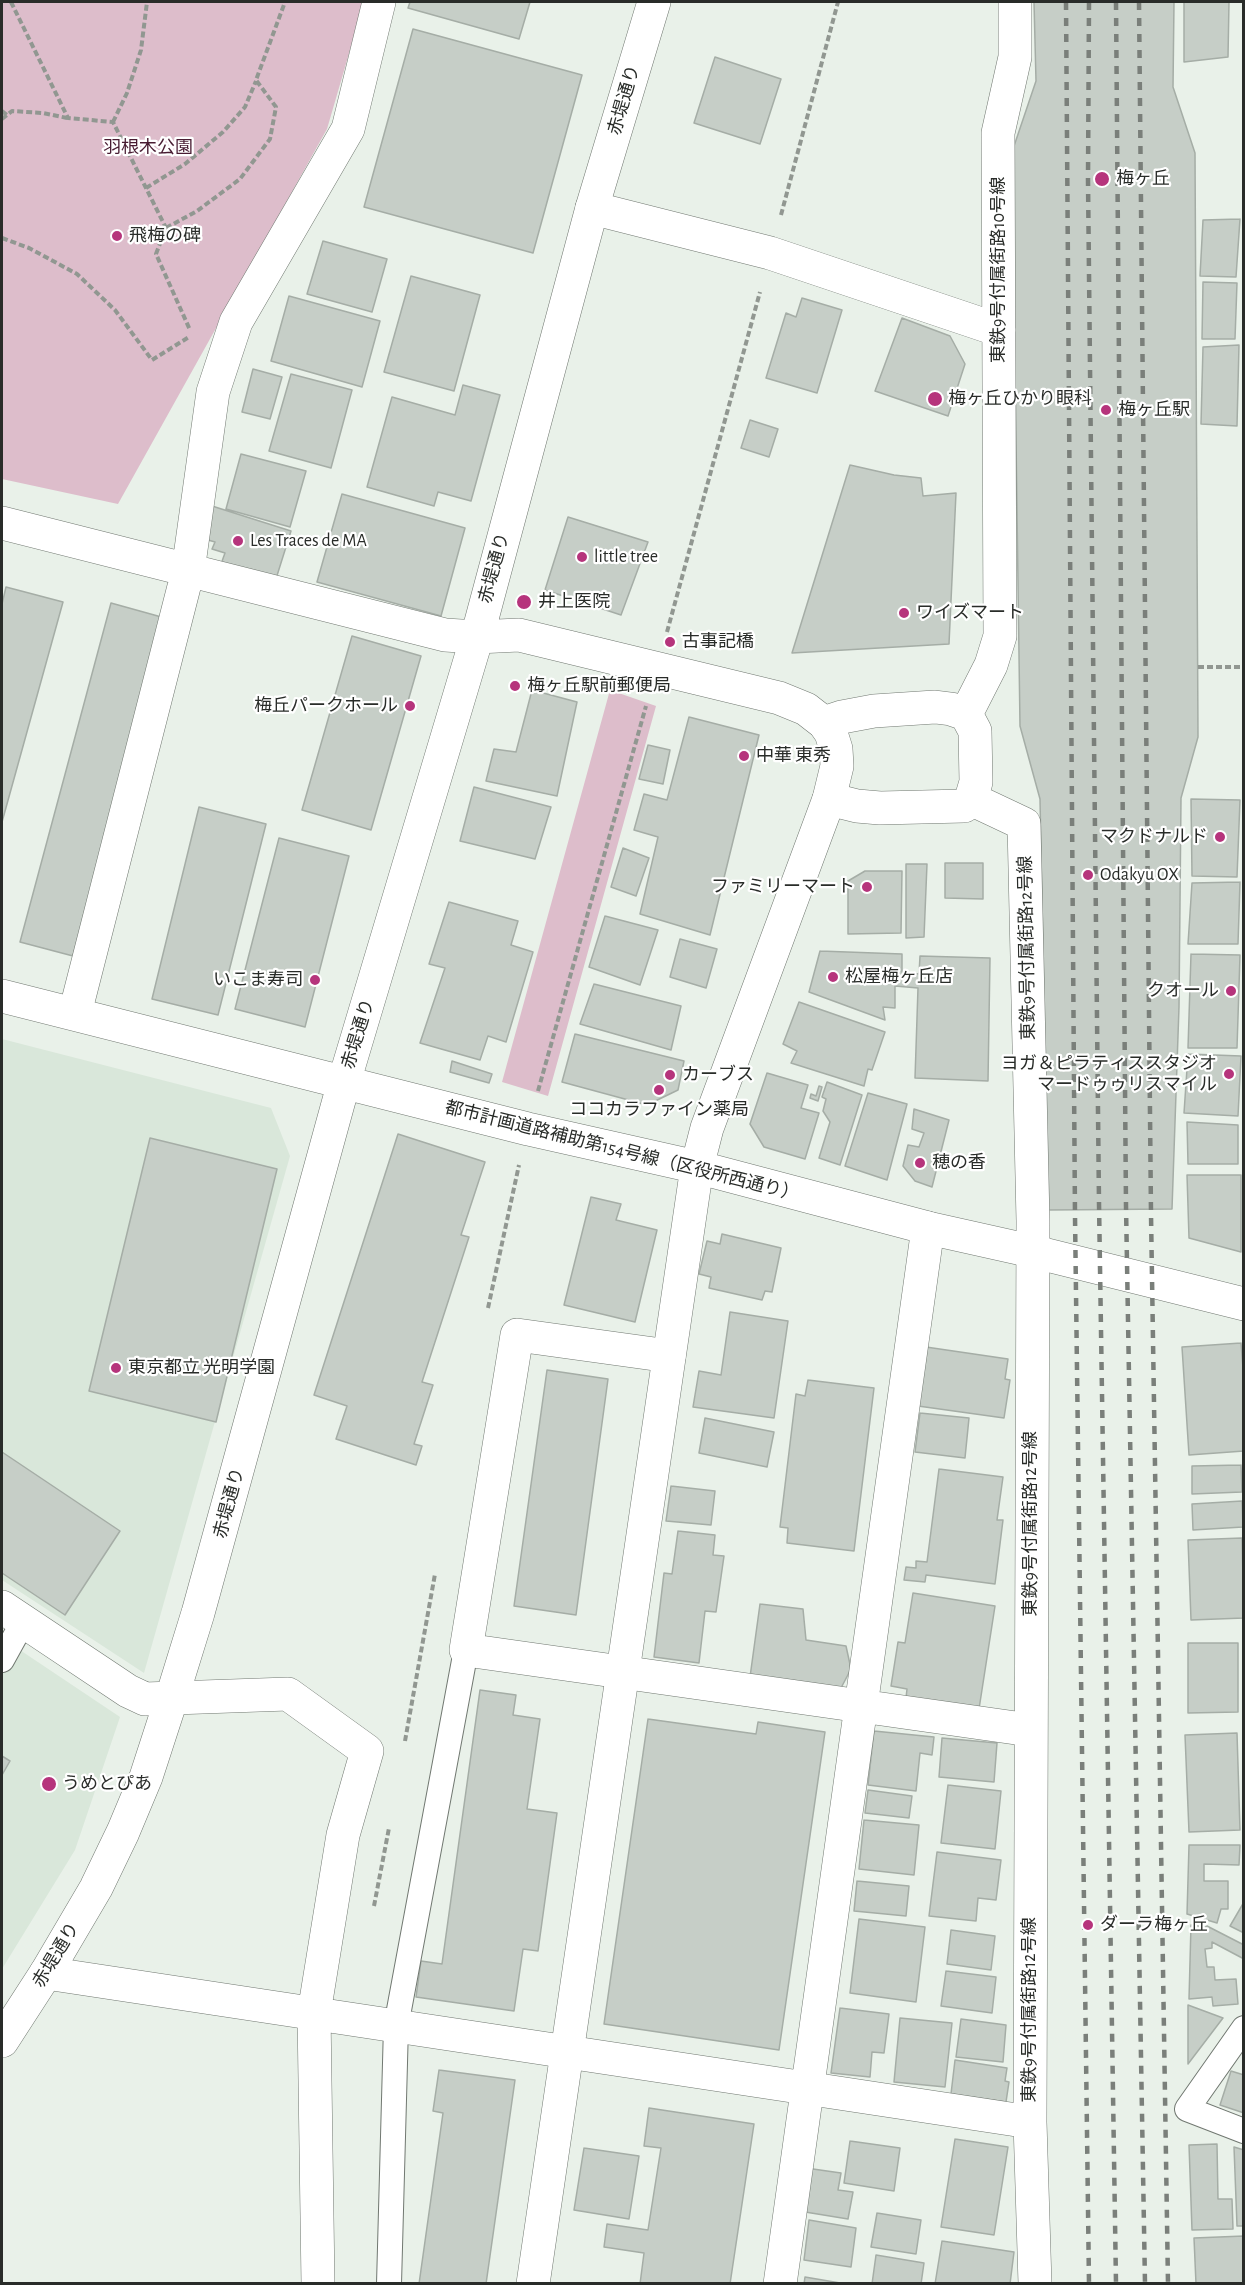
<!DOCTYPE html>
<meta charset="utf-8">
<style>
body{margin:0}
#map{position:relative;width:1245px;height:2285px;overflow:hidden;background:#e9f1e9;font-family:"Alegreya Sans",sans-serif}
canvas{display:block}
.frame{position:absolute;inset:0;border:3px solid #292c29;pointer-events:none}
</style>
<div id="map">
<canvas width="1245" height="2285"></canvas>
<div class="frame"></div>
</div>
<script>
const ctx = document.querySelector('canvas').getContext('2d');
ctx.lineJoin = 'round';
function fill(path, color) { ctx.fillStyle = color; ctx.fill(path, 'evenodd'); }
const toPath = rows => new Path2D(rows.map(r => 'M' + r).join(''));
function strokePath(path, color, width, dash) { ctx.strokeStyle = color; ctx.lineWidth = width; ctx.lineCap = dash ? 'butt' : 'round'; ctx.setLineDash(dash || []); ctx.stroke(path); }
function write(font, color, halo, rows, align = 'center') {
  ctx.font = font + ' "Alegreya Sans","Noto Sans JP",sans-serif'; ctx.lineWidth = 4.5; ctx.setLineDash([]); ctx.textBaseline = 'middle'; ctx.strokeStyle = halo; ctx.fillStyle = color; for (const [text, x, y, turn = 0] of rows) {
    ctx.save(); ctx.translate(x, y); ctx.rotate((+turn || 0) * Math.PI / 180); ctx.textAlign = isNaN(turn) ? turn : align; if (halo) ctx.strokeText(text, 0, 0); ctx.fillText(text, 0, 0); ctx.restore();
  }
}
fill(toPath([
 [2,1039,271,1108,290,1156,144,1673,2,1580],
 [2,1638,120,1717,75,1850,2,1969]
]), '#d9e7da');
fill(toPath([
 [2,2,364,2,327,129,118,504,2,479],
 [610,690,656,706,548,1096,502,1082]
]), '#ddbdcb');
const building = toPath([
 [410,2,530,2,519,39,408,8,410,2],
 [1034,2,1174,2,1173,87,1195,153,1198,737,1181,798,1179,1007,1172,1209,1048,1210,1040,799,1020,726,1012,152,1036,81,1034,2],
 [1184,2,1229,2,1228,57,1184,62,1184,2],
 [413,29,582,75,533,253,364,207,413,29],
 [715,57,781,79,760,144,694,123,715,57],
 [1240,219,1236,277,1200,276,1203,220,1240,219],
 [323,241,387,259,372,312,307,294,323,241],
 [411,276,480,295,454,391,384,372,411,276],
 [1203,282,1237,283,1235,339,1202,339,1203,282],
 [289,296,380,321,362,387,271,361,289,296],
 [802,298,842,310,817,393,766,378,786,313,796,317,802,298],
 [902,318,950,336,965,364,948,416,875,391,902,318],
 [1239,345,1237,426,1201,424,1203,347,1239,345],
 [253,369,282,377,270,419,242,412,253,369],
 [291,374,352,390,331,468,269,451,291,374],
 [463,385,500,395,471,501,438,492,434,506,367,487,392,397,455,415,463,385],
 [750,420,778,429,769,457,741,448,750,420],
 [241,454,306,471,290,527,226,509,241,454],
 [850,465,894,475,921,478,923,496,956,493,949,644,792,653,850,465],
 [342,494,465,528,441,616,317,582,342,494],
 [212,506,291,531,275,582,221,564,225,553,212,549,215,542,201,538,212,506],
 [568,517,648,542,621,615,545,590,568,517],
 [6,587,63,602,2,822,2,604,6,587],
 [111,603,165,618,73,956,20,942,111,603],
 [352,636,421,656,371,830,302,810,352,636],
 [532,690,577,702,557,796,486,781,494,749,516,752,532,690],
 [689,717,759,735,710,935,640,914,658,837,634,830,644,794,667,800,689,717],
 [648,745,670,750,663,784,639,779,648,745],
 [474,787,551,807,535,859,460,841,474,787],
 [1191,799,1240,800,1237,877,1192,876,1191,799],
 [199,807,266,824,218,1015,152,999,199,807],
 [279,838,349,856,305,1027,235,1009,279,838],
 [623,848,649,858,636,896,611,887,623,848],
 [945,863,983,863,983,899,945,898,945,863],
 [906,864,927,864,924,937,906,938,906,864],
 [865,871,902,871,901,933,848,934,848,881,865,871],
 [1240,882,1238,944,1188,944,1192,883,1240,882],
 [449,902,518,921,511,945,533,952,506,1042,488,1036,480,1060,420,1043,445,968,429,964,449,902],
 [605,916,658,930,640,985,589,967,605,916],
 [680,939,717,949,706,988,670,977,680,939],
 [820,951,902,954,902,972,919,974,920,956,990,958,988,1081,915,1078,918,988,895,986,895,1008,883,1007,885,1020,809,992,820,951],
 [1191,954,1240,955,1237,1048,1188,1048,1191,954],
 [594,984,681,1006,671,1050,580,1024,594,984],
 [799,1002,885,1032,872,1070,868,1069,864,1086,791,1063,797,1051,783,1044,799,1002],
 [575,1034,684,1061,678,1090,647,1105,562,1082,575,1034],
 [1188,1054,1241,1056,1238,1116,1184,1113,1188,1054],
 [452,1061,492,1074,489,1083,450,1072,452,1061],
 [767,1073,808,1085,801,1108,819,1113,805,1159,764,1147,750,1124,767,1073],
 [827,1082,862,1095,840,1165,819,1158,830,1122,823,1111,826,1099,822,1097,827,1082],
 [819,1086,822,1087,818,1101,810,1098,811,1094,816,1096,819,1086],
 [868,1093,907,1104,887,1180,845,1166,868,1093],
 [914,1109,949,1120,932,1187,915,1181,903,1166,908,1145,919,1147,924,1133,912,1129,914,1109],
 [1187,1122,1238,1125,1238,1164,1188,1164,1187,1122],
 [398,1134,485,1162,461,1235,469,1237,422,1382,433,1385,414,1444,422,1446,416,1465,336,1439,347,1406,314,1395,398,1134],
 [150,1138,277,1169,216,1422,89,1391,150,1138],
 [1187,1175,1241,1175,1241,1252,1189,1238,1187,1175],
 [591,1197,621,1204,616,1220,657,1230,635,1322,564,1305,591,1197],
 [722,1234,781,1248,772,1292,765,1291,762,1300,709,1288,711,1277,699,1274,707,1241,720,1244,722,1234],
 [730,1312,788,1321,774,1418,693,1407,699,1371,721,1375,730,1312],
 [1241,1343,1244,1381,1244,1451,1189,1455,1182,1347,1241,1343],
 [926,1347,1008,1359,1005,1379,1010,1380,1004,1418,918,1406,926,1347],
 [547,1370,608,1379,576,1615,514,1606,547,1370],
 [808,1380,874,1388,854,1551,787,1543,788,1528,780,1527,796,1394,805,1396,808,1380],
 [920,1413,969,1418,965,1458,915,1452,920,1413],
 [705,1418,774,1432,767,1467,699,1453,705,1418],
 [2,1452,120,1531,65,1615,2,1573,2,1452],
 [1241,1465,1242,1492,1192,1494,1192,1466,1241,1465],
 [939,1469,1003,1477,997,1520,1003,1520,995,1584,926,1575,925,1582,904,1580,906,1567,916,1568,916,1561,927,1562,939,1469],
 [671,1486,715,1491,711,1525,666,1521,671,1486],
 [1242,1501,1243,1527,1193,1530,1192,1504,1242,1501],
 [678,1531,715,1535,713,1555,724,1556,716,1612,705,1611,699,1663,654,1657,664,1573,672,1574,678,1531],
 [1242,1538,1244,1618,1191,1620,1188,1540,1242,1538],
 [913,1593,995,1606,979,1709,906,1698,907,1689,891,1686,898,1642,905,1643,913,1593],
 [760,1604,803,1609,806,1640,846,1646,851,1669,841,1688,750,1677,760,1604],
 [1188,1643,1238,1643,1238,1712,1188,1713,1188,1643],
 [480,1690,516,1695,513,1715,540,1719,527,1809,557,1813,538,1951,523,1949,514,2011,416,1997,421,1961,442,1964,480,1690],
 [648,1719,756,1734,758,1722,825,1732,779,2050,604,2024,648,1719],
 [874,1731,934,1737,932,1755,920,1753,916,1791,868,1785,874,1731],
 [1237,1733,1240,1830,1189,1832,1185,1735,1237,1733],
 [942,1738,997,1743,994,1782,939,1777,942,1738],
 [2,1756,10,1761,2,1775,2,1756],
 [948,1785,1001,1791,995,1849,941,1843,948,1785],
 [868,1790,912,1796,909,1818,865,1813,868,1790],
 [864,1820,919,1825,914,1875,859,1869,864,1820],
 [1189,1845,1240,1845,1239,1865,1204,1864,1204,1881,1228,1881,1228,1909,1221,1909,1217,1923,1187,1914,1189,1845],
 [937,1852,1001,1860,996,1900,978,1898,976,1921,929,1916,937,1852],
 [857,1881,909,1886,906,1916,854,1911,857,1881],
 [1244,1902,1244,1933,1230,1926,1244,1902],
 [859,1919,925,1927,916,2002,850,1993,859,1919],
 [1191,1925,1206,1927,1207,1926,1244,1945,1244,1959,1212,1942,1212,1948,1205,1949,1207,1967,1214,1967,1215,1980,1236,1979,1238,2004,1213,2006,1212,1997,1189,1999,1191,1925],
 [951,1930,995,1936,991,1970,947,1964,951,1930],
 [946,1971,996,1977,992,2013,941,2006,946,1971],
 [1188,2005,1223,2018,1188,2064,1188,2005],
 [840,2008,889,2014,884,2053,872,2052,870,2077,831,2073,840,2008],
 [900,2018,952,2023,945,2087,894,2082,900,2018],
 [961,2019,1006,2025,1003,2062,956,2057,961,2019],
 [955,2060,1007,2068,1005,2081,1009,2082,1006,2102,951,2094,955,2060],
 [439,2070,515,2080,486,2284,419,2284,443,2113,433,2111,439,2070],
 [1231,2071,1244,2075,1244,2113,1220,2105,1231,2071],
 [649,2108,754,2124,730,2284,640,2284,644,2253,604,2247,607,2224,648,2230,661,2148,644,2146,649,2108],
 [955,2139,1008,2147,994,2235,941,2227,955,2139],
 [850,2141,900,2148,894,2191,844,2183,850,2141],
 [1217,2144,1218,2199,1232,2199,1233,2229,1192,2230,1189,2145,1217,2144],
 [1234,2147,1244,2150,1244,2226,1237,2226,1234,2147],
 [584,2148,639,2156,629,2219,574,2210,584,2148],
 [806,2168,841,2173,838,2190,853,2192,848,2219,799,2211,806,2168],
 [877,2213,921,2220,916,2254,871,2247,877,2213],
 [809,2220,856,2228,851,2267,804,2260,809,2220],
 [1244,2236,1244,2284,1196,2284,1194,2238,1244,2236],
 [942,2241,1014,2252,1010,2284,935,2284,942,2241],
 [876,2255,924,2263,921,2284,872,2284,876,2255],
 [805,2277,846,2284,804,2284,805,2277]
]);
fill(building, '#c6cec7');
strokePath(building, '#a5ada6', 1.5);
const service = toPath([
 [2,1660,23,1622],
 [1244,2028,1187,2109,1244,2131],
 [389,2284,396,2026,466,1650]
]);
const minor = toPath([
 [592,208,770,253,999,330],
 [2,523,445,635,477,637],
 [966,714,991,665,1000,636,998,133,1015,57,1015,2],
 [824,723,842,717,874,711,935,707,951,709,966,714,975,731,976,782,971,799,964,806,880,808,857,806,829,799],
 [971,799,1024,824,1033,1221,1030,2122,1035,2284],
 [75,1013,188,571,213,392,236,322,348,129,379,2],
 [669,1356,517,1335,466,1650,1030,1730],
 [2,1607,128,1691,145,1699,288,1694,367,1751,343,1835,314,2013,318,2284],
 [46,1973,1030,2122],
 [780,2284,928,1228]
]);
const tertiary = toPath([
 [477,637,519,635,779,698,806,709,824,723,831,733,836,749,837,766,829,799,707,1128,697,1167,533,2284],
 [2,996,528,1129,697,1167,928,1228,1031,1251,1244,1304],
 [2,2041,46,1973,96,1888,123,1832,146,1777,172,1697,198,1613,344,1082,477,637,592,208,654,2]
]);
strokePath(service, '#717871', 26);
strokePath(minor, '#717871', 34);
strokePath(tertiary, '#717871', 34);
strokePath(toPath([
 [11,2,68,118,113,122,166,228,156,254,190,330],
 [2,111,7,115],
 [2,119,12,111,43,113,67,118],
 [113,122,127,93,141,50,147,2],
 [146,188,185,164,223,132,245,107,256,81],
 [781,215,838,2],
 [166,228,197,211,240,179,270,139,276,107,256,80,285,2],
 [2,238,29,248,77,274,115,310,152,360,189,337],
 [667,632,760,292],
 [1198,667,1244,667],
 [538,1091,646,706],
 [488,1308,519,1165],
 [405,1741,435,1574],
 [374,1906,389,1828]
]), '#919791', 4, [6, 3]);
strokePath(service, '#fff', 24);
strokePath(minor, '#fff', 33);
strokePath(tertiary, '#fff', 33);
strokePath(toPath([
 [1066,2,1075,1216,1089,2284],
 [1089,2,1088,180,1099,1203,1116,2284],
 [1116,2,1126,1206,1145,2284],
 [1139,2,1151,1214,1168,2284]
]), '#7a7f7a', 4.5, [8, 8]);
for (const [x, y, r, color] of [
 [1102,179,8,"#b6347c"],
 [117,236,6,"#b6347c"],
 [935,399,8,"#b6347c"],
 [1106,410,6,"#b6347c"],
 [238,541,6,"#b6347c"],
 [582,557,6,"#b6347c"],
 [524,602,8,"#b6347c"],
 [904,613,6,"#b6347c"],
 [670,642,6,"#b6347c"],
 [515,686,6,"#b6347c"],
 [410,706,6,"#b6347c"],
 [744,756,6,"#b6347c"],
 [1220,837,6,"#b6347c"],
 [1088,875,6,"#b6347c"],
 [867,887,6,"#b6347c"],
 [833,977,6,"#b6347c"],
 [315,980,6,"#b6347c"],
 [1231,991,6,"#b6347c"],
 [1229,1074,6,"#b6347c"],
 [670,1075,6,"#b6347c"],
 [659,1090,6,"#b6347c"],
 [920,1163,6,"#b6347c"],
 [116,1368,6,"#b6347c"],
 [49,1784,8,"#b6347c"],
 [1088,1925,6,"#b6347c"]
]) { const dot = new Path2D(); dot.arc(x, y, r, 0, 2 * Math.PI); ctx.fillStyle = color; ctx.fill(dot); strokePath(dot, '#fff', 2); }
write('18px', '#292c29', '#fff', [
 ["赤堤通り",624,100,-74],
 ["東鉄9号付属街路10号線",999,270,-90],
 ["赤堤通り",494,568,-75],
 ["東鉄9号付属街路12号線",1027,948,-91],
 ["赤堤通り",358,1034,-73],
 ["都市計画道路補助第154号線（区役所西通り）",622,1151,14],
 ["赤堤通り",229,1503,-75],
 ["東鉄9号付属街路12号線",1031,1524,-90],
 ["赤堤通り",56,1955,-59],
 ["東鉄9号付属街路12号線",1030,2010,-90]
]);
write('18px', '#481c32', '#fff', [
 ["羽根木公園",148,148]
]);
write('18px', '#292c29', '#fff', [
 ["梅ヶ丘",1116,179],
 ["飛梅の碑",129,236],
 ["梅ヶ丘ひかり眼科",948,399],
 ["梅ヶ丘駅",1118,410],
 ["Les Traces de MA",250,541],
 ["little tree",594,557],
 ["井上医院",538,602],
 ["ワイズマート",916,613],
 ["古事記橋",682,642],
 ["梅ヶ丘駅前郵便局",527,686],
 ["梅丘パークホール",398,706,"right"],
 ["中華 東秀",756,756],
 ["マクドナルド",1208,837,"right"],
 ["Odakyu OX",1100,875],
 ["ファミリーマート",855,887,"right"],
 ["松屋梅ヶ丘店",845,977],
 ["いこま寿司",303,980,"right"],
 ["クオール",1219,991,"right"],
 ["ヨガ＆ピラティススタジオ",1217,1064,"right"],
 ["マードゥゥリスマイル",1217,1085,"right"],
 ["カーブス",682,1075],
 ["ココカラファイン薬局",659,1110,"center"],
 ["穂の香",932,1163],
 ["東京都立 光明学園",128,1368],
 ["うめとぴあ",62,1784],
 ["ダーラ梅ヶ丘",1100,1925]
], 'left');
</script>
